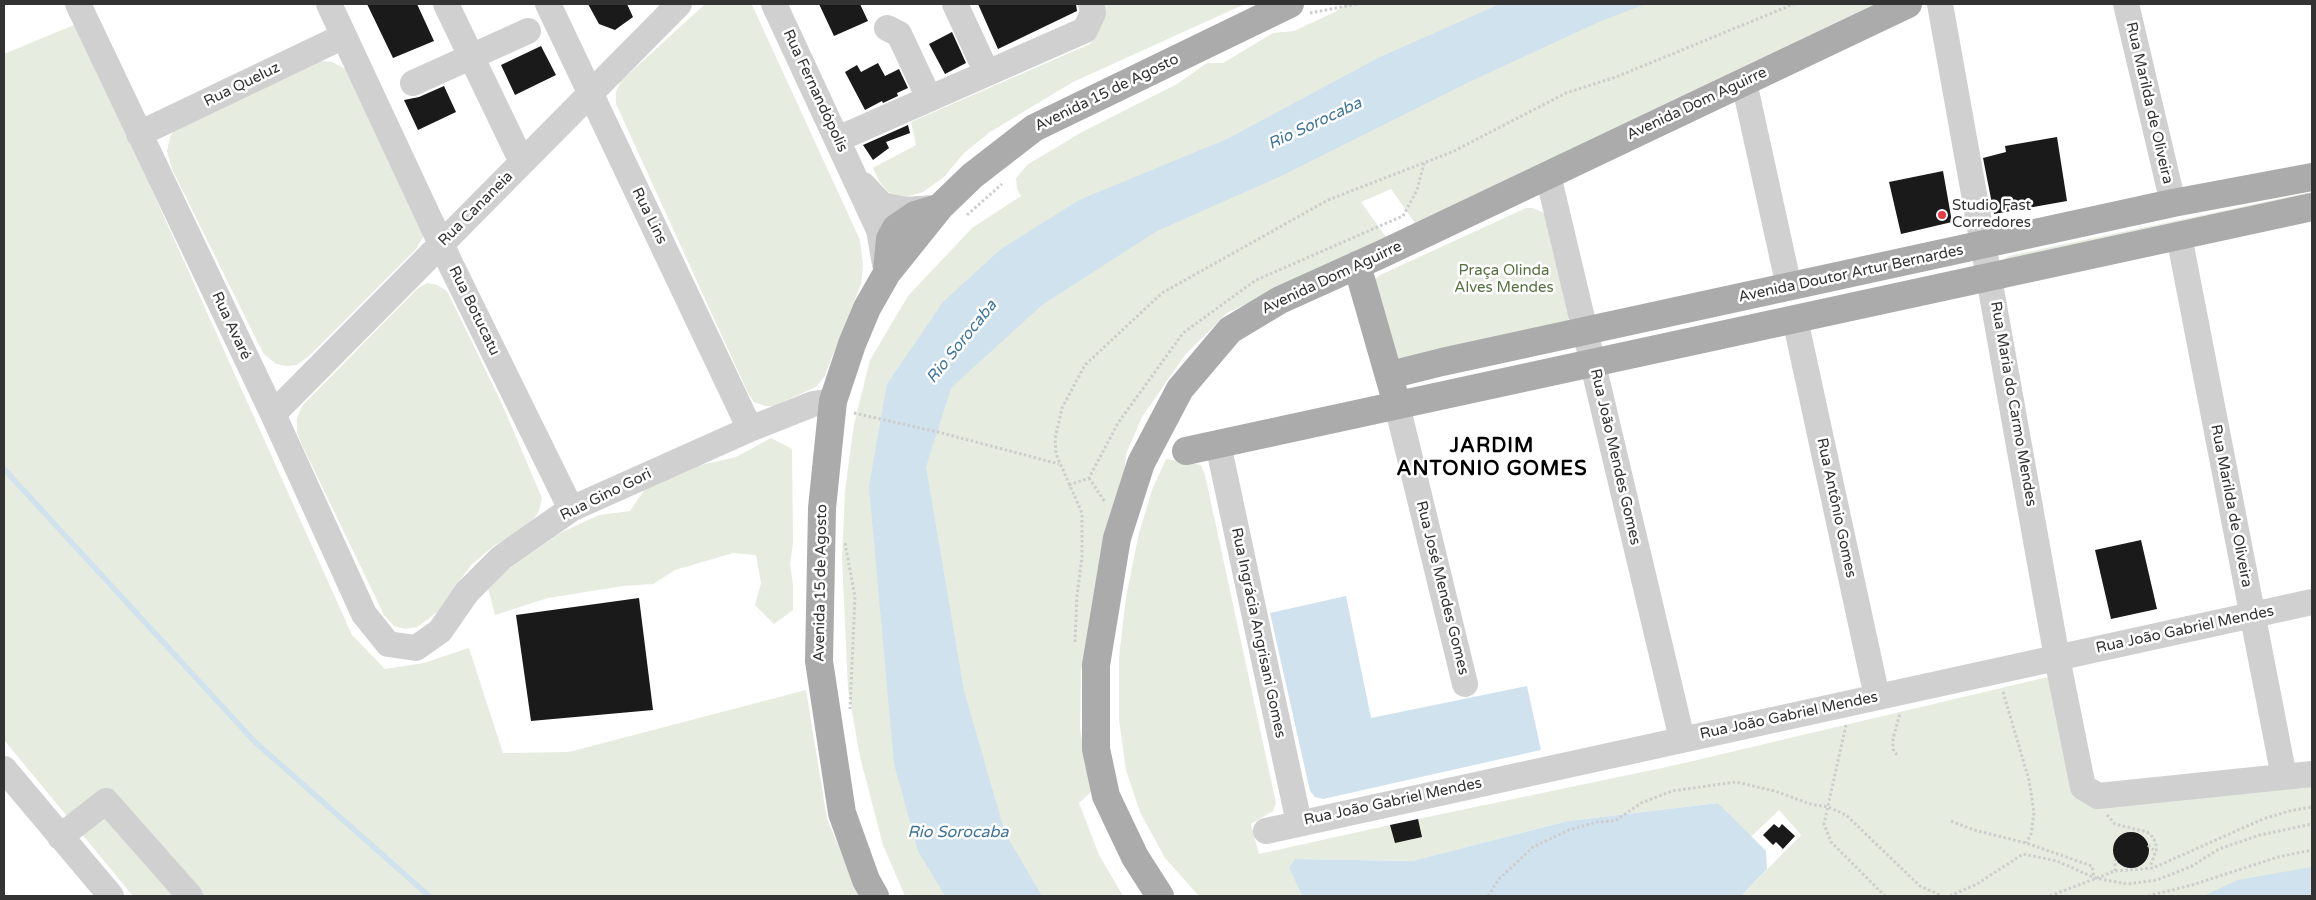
<!DOCTYPE html>
<meta charset="utf-8">
<style>
body{margin:0}
#map{position:relative;width:2316px;height:900px;overflow:hidden;background:#fff;font-family:"Varela Round",sans-serif}
canvas{display:block}
.frame{position:absolute;inset:0;border:5px solid #333;pointer-events:none}
</style>
<div id="map">
<canvas width="2316" height="900"></canvas>
<div class="frame"></div>
</div>
<script>
const ctx = document.querySelector('canvas').getContext('2d');
ctx.lineJoin = 'round';
function fill(path, color) { ctx.fillStyle = color; ctx.fill(path, 'evenodd'); }
const toPath = rows => new Path2D(rows.map(r => 'M' + r).join(''));
function strokePath(path, color, width, dash) { ctx.strokeStyle = color; ctx.lineWidth = width; ctx.lineCap = dash ? 'butt' : 'round'; ctx.setLineDash(dash || []); ctx.stroke(path); }
function write(font, color, halo, rows, align = 'center') {
  ctx.font = font + ' "Varela Round",sans-serif'; ctx.lineWidth = 5; ctx.setLineDash([]); ctx.textBaseline = 'middle'; ctx.strokeStyle = halo; ctx.fillStyle = color; for (const [text, x, y, turn = 0] of rows) {
    ctx.save(); ctx.translate(x, y); ctx.rotate((+turn || 0) * Math.PI / 180); ctx.textAlign = isNaN(turn) ? turn : align; if (halo) ctx.strokeText(text, 0, 0); ctx.fillText(text, 0, 0); ctx.restore();
  }
}
fill(toPath([
 [705,4,751,4,753,7,860,240,863,266,861,284,824,377,816,387,774,406,765,406,754,402,748,393,616,104,616,92,621,81],
 [1100,4,1245,4,1073,82,990,132,964,153,944,177,923,192,902,198,888,192,879,181,873,168,916,145,911,122,1090,44,1103,20],
 [1346,4,1875,4,1415,223,1391,189,1361,202,1386,237,1227,313,1185,355,1142,417,1126,454,1124,480,1081,671,1080,728,1091,792,1079,803,1099,855,1123,896,905,896,883,845,860,757,848,689,842,558,845,491,854,424,870,360,908,296,972,228,1021,196,1017,189,1016,178,1027,165,1082,132,1177,84,1207,63,1223,63,1273,33,1294,31,1335,12],
 [74,25,147,179,352,635,385,669,424,663,469,648,503,753,569,752,806,690,827,819,860,896,133,896,4,740,4,54],
 [320,61,332,62,344,68,356,79,423,226,423,237,416,249,310,355,297,365,287,366,276,364,263,353,172,169,167,151,170,137,177,127],
 [2312,192,2312,201,2003,265,2003,260,2009,256],
 [1526,208,1533,208,1544,213,1571,315,1567,321,1407,360,1394,357,1370,284,1380,275],
 [427,283,437,285,447,291,502,404,542,498,539,511,532,521,522,530,495,545,471,565,438,611,427,620,417,627,405,629,394,626,384,615,302,445,297,432,297,418,302,406,417,289],
 [771,438,792,449,793,543,790,564,793,585,793,610,774,624,755,605,761,583,756,555,733,553,675,570,653,584,623,586,548,598,495,615,487,584,560,533,599,515,630,511,645,489,697,466,736,457],
 [1166,459,1201,465,1205,475,1276,803,1273,811,1251,824,1259,854,1390,825,1422,837,1418,819,1676,765,2052,676,2073,783,2312,784,2312,896,1741,896,1801,835,1779,810,1751,837,1718,803,1568,821,1412,861,1296,859,1289,868,1302,896,1199,896,1165,858,1140,812,1126,770,1119,720,1119,657,1126,597,1139,533,1152,490]
]), '#e6ecdf');
fill(toPath([
 [1500,4,1646,4,1601,21,1469,82,1279,177,1157,231,1042,305,951,388,926,467,964,691,1005,833,1042,896,945,896,918,851,894,764,869,486,887,384,943,302,1001,249,1079,200,1227,139,1380,57],
 [1346,596,1371,718,1527,686,1541,750,1323,799,1315,797,1310,791,1270,613],
 [1718,803,1766,851,1767,869,1741,896,1302,896,1289,868,1295,859,1412,861,1568,821],
 [2312,867,2312,896,2203,896,2238,880]
]), '#cfe2ee');
strokePath(toPath([
 [4,469,254,741,429,896]
]), '#cfe2ee', 5.5);
fill(toPath([
 [367,4,417,4,434,41,393,58],
 [588,4,627,4,633,17,615,30,599,24],
 [819,4,860,4,868,21,834,36],
 [978,4,1076,4,1077,11,998,49],
 [952,32,966,63,945,74,929,44],
 [541,46,556,75,515,95,501,65],
 [878,63,885,76,899,69,908,88,897,93,898,96,883,103,882,101,865,110,845,72,857,65,861,72],
 [444,86,456,112,418,130,404,100,419,97],
 [908,125,910,133,886,142,889,148,873,160,863,145],
 [2057,137,2067,201,1994,214,1983,158,2006,152,2005,146],
 [1943,171,1952,222,1901,234,1889,182],
 [2141,540,2157,609,2111,619,2095,550],
 [639,598,653,710,531,721,516,615],
 [1418,819,1422,837,1395,843,1390,825],
 [1774,824,1779,828,1782,824,1795,836,1783,849,1776,842,1773,845,1763,835],
 '2113 850a18 18 0 1 1 36 0a18 18 0 1 1-36 0Z'
]), '#1a1a1a');
strokePath(toPath([
 [1310,13,1357,4],
 [967,215,1002,184],
 [854,413,938,432,1059,464],
 [1089,478,1105,502],
 [1069,485,1089,478,1118,423,1183,333,1256,280,1403,216,1417,190,1424,163],
 [845,543,855,597,850,709],
 [1075,642,1077,595,1082,558,1082,513,1056,454,1055,439,1062,408,1085,365,1162,293,1328,200,1452,152,1566,93,1616,77,1794,4],
 [2003,692,2029,780,2034,813,2031,834,2026,843],
 [1846,725,1824,824,1831,842,1885,896],
 [1897,755,1893,749,1893,739,1900,713],
 [2107,815,2115,824,2147,832,2153,837,2157,848,2150,867],
 [1951,821,1974,830,2026,843,2092,866,2094,877],
 [2148,845,2156,852],
 [2115,871,2115,860],
 [1488,896,1499,879,1533,847,1569,830,1597,822,1615,821,1641,803,1672,791,1736,782,1775,791,1810,804,1828,807,1846,815,1920,886,1942,896],
 [1950,896,1977,884,2023,854,2057,861,2095,878,2127,884,2157,880,2192,866,2219,849,2260,835,2312,824],
 [2050,896,2115,871,2153,868,2263,819,2289,811,2312,807],
 [2148,896,2192,885,2278,857,2312,850]
]), '#cdcdcd', 3, [2.5, 2.5]);
strokePath(toPath([
 [78,4,273,414,364,614,388,644,416,648,440,631,467,592,501,558,571,509,750,429,813,404,833,401],
 [329,4,450,263,571,509],
 [446,4,522,162],
 [548,4,750,429],
 [774,4,879,230,885,264],
 [955,4,987,73],
 [1940,4,2057,658,2083,787,2098,796,2312,774],
 [2126,4,2173,203],
 [887,28,899,34,929,98],
 [1744,82,1789,287],
 [413,83,528,31],
 [139,134,344,36],
 [838,139,1085,30,1093,13,1091,4],
 [1548,175,1682,739],
 [863,185,882,205,905,210,934,208],
 [2179,236,2284,777],
 [1795,319,1877,697],
 [1397,405,1465,684],
 [273,414,679,4],
 [1218,444,1299,823],
 [4,769,111,896],
 [1266,831,2312,602],
 [60,837,106,801,190,896]
]), '#d0d0d0', 26);
strokePath(toPath([
 [1357,265,1394,394],
 [887,271,890,239,896,228,915,215,931,210],
 [1390,375,1442,362,2173,203,2312,177],
 [1186,451,2312,207],
 [875,896,866,880,842,813,819,661,822,508,833,401,852,344,867,308,887,273,940,207,972,176,1034,128,1290,4],
 [1160,896,1135,857,1106,796,1096,749,1096,665,1117,538,1141,463,1180,389,1230,330,1280,300,1382,254,1908,4]
]), '#ababab', 28);
for (const [x, y, r, color] of [
 [1942,215,5,"#e63946"]
]) { const dot = new Path2D(); dot.arc(x, y, r, 0, 2 * Math.PI); ctx.fillStyle = color; ctx.fill(dot); strokePath(dot, '#fff', 2); }
write('15px', '#333', '#fff', [
 ["Rua Queluz",242,85,-26],
 ["Rua Fernandópolis",815,91,65],
 ["Avenida 15 de Agosto",1107,93,-26],
 ["Rua Marilda de Oliveira",2149,103,77],
 ["Avenida Dom Aguirre",1697,104,-25],
 ["Rua Cananeia",476,209,-45],
 ["Rua Lins",649,216,64],
 ["Avenida Doutor Artur Bernardes",1851,274,-12],
 ["Avenida Dom Aguirre",1332,278,-25],
 ["Rua Botucatu",474,311,64],
 ["Rua Avaré",231,326,65],
 ["Rua Maria do Carmo Mendes",2013,404,80],
 ["Rua João Mendes Gomes",1615,457,77],
 ["Rua Gino Gori",606,495,-26],
 ["Rua Marilda de Oliveira",2231,506,79],
 ["Rua Antônio Gomes",1836,508,78],
 ["Avenida 15 de Agosto",821,583,-89],
 ["Rua José Mendes Gomes",1442,588,76],
 ["Rua João Gabriel Mendes",2185,630,-12],
 ["Rua Ingrácia Angrisani Gomes",1258,633,78],
 ["Rua João Gabriel Mendes",1789,716,-12],
 ["Rua João Gabriel Mendes",1393,802,-12]
]);
write('15px', '#333', '#fff', [
 ["Studio Fast",1952,206],
 ["Corredores",1952,223]
], 'left');
write('15px', '#56703f', '#fff', [
 ["Praça Olinda",1504,271],
 ["Alves Mendes",1504,288]
]);
write('italic 16px', '#3f7597', '#fff', [
 ["Rio Sorocaba",1315,124,-25],
 ["Rio Sorocaba",962,342,-51],
 ["Rio Sorocaba",958,833]
]);
ctx.letterSpacing = '1px';
write('bold 20px', '#000', '#fff', [
 ["JARDIM",1492,447],
 ["ANTONIO GOMES",1492,470]
]);
ctx.letterSpacing = '0px';
</script>
